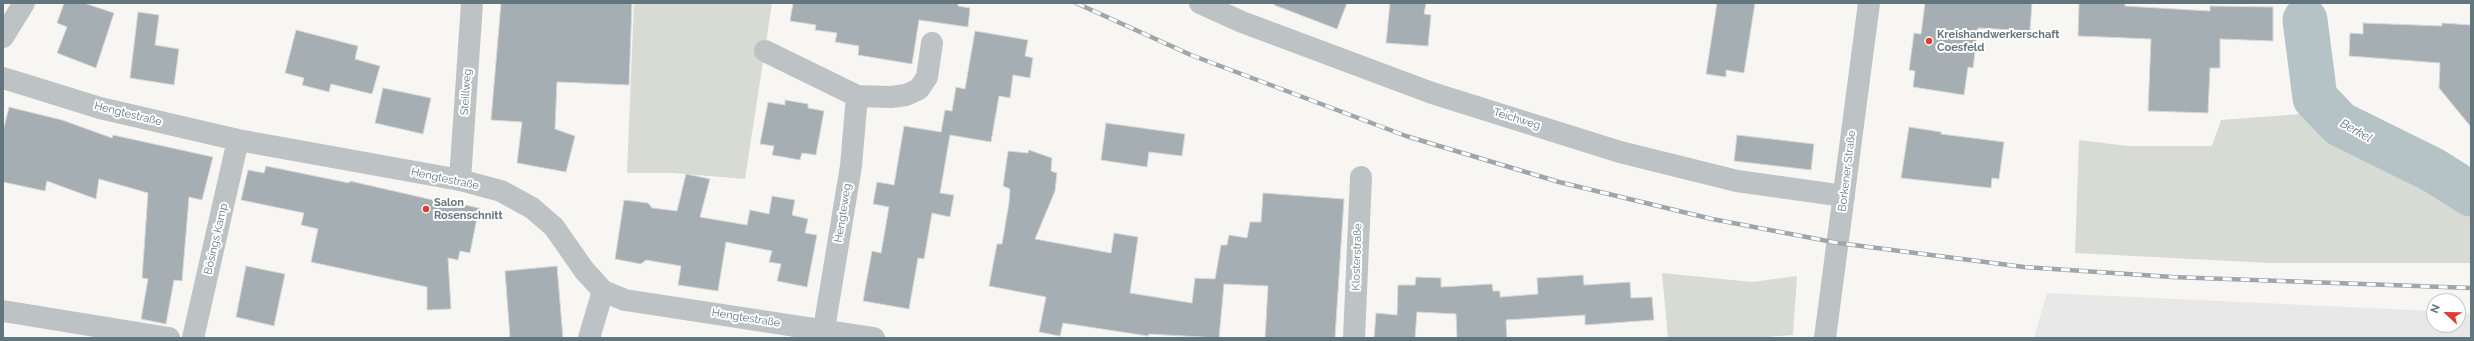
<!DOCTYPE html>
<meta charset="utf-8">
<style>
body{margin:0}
#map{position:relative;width:2474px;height:341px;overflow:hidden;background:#f7f6f3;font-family:Raleway,sans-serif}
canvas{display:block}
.frame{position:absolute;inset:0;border:4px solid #63767d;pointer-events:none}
.north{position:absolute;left:2426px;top:293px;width:40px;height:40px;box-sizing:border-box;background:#fff;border:1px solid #c1c8cb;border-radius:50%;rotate:292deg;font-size:11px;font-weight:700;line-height:16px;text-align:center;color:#63767d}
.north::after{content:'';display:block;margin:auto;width:14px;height:18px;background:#dd3e2d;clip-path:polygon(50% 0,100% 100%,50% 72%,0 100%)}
</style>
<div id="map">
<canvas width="2474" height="341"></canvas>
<div class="frame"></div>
<div class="north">N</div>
</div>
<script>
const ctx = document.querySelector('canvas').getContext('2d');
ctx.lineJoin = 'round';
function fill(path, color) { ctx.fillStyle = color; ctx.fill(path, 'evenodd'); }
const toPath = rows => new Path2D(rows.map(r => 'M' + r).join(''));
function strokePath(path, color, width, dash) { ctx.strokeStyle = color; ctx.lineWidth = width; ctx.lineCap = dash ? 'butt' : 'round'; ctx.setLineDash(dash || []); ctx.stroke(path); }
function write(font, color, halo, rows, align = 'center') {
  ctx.font = font + ' Raleway,sans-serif'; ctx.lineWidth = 4; ctx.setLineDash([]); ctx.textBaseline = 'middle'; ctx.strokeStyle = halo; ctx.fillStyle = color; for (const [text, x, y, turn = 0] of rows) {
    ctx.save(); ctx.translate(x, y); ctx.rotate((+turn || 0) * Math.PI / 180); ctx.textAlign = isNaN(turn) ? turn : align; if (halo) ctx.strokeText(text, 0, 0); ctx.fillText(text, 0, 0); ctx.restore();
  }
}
fill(toPath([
 [2047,293,2434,311,2434,325,2458,325,2458,312,2471,313,2471,338,2034,338]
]), '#e7e8e7');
fill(toPath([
 [634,3,772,3,745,179,673,173,627,173],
 [2314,113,2366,148,2429,179,2471,205,2471,263,2270,263,2075,253,2079,140,2128,146,2212,146,2221,120],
 [1662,273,1752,282,1797,276,1793,335,1751,338,1668,338]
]), '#d7dbd3');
strokePath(toPath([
 [2305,20,2315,98,2340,124,2433,170,2471,194]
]), '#b5c3c6', 45);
const building = toPath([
 [64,3,84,3,114,13,96,68,57,53,67,27,57,23,64,3],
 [501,3,632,3,629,85,557,82,555,129,575,136,566,172,517,163,522,122,491,120,501,3],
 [793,3,958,3,958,6,970,8,968,27,919,20,912,64,858,55,859,46,835,42,837,33,815,30,816,25,790,21,793,3],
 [1275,3,1347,3,1337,29,1274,5,1275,3],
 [1390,3,1426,3,1424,14,1431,15,1428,46,1386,43,1390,3],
 [1717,3,1755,3,1744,73,1726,70,1726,77,1706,74,1717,3],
 [1925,3,2032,3,2030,31,1978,28,1973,68,1968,67,1964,95,1913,87,1915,71,1909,70,1914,33,1921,34,1925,3],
 [2079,3,2125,3,2125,6,2210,11,2210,6,2273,7,2273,41,2220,39,2220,68,2210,68,2208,113,2148,111,2151,39,2078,36,2079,3],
 [138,12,159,15,155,45,179,49,174,85,130,78,138,12],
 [2363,23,2442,26,2442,23,2471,25,2471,127,2439,88,2440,63,2349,56,2350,33,2363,34,2363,23],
 [296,30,358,46,355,59,380,66,372,94,331,84,329,92,302,85,304,78,285,73,296,30],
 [975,31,1028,40,1025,56,1033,58,1030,78,1013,75,1010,98,999,96,991,142,950,135,940,193,954,195,950,217,932,213,924,259,918,258,909,309,863,301,872,251,881,253,889,207,873,204,877,182,894,185,904,126,941,132,945,110,952,111,956,87,965,89,975,31],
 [383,88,431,98,423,134,375,123,383,88],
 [785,100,808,104,808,108,824,111,816,155,802,153,800,160,772,155,774,146,760,144,768,102,785,105,785,100],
 [9,107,62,120,112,138,113,135,213,157,202,200,189,197,182,281,174,280,166,324,141,319,148,279,142,278,148,193,99,179,96,199,47,181,45,191,3,182,3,131,9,107],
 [1106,123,1185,134,1182,156,1149,152,1147,167,1101,160,1106,123],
 [1909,127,1941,132,1941,134,2004,142,1999,179,1992,178,1991,188,1901,178,1909,127],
 [1737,135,1814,144,1811,170,1734,161,1737,135],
 [1029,150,1052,158,1051,171,1057,173,1055,191,1035,239,1111,253,1114,233,1138,237,1130,293,1192,303,1195,278,1215,279,1221,245,1227,245,1229,235,1247,238,1250,222,1261,222,1263,193,1344,199,1335,338,1265,338,1268,286,1224,284,1219,338,1149,334,1148,336,1063,323,1060,336,1039,332,1046,297,989,286,997,244,1002,244,1009,203,1010,189,1003,186,1008,151,1028,153,1029,150],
 [266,166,349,183,350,181,455,205,455,203,479,208,470,253,460,251,458,260,448,258,451,309,427,310,427,287,311,262,318,229,301,225,304,213,241,200,248,170,264,173,266,166],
 [686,174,710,179,700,217,747,225,750,210,769,214,772,196,795,200,792,215,808,219,805,233,817,235,807,287,777,281,781,264,769,262,772,251,726,242,718,291,678,285,681,266,646,260,641,264,615,259,624,200,648,203,652,208,677,211,686,174],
 [246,266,285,274,274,326,236,317,246,266],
 [557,266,563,338,510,338,505,271,557,266],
 [1583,275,1584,285,1630,282,1631,298,1652,297,1654,320,1585,325,1585,315,1506,320,1507,338,1457,338,1456,314,1417,312,1415,338,1374,338,1376,313,1397,315,1398,285,1415,285,1416,277,1441,278,1441,287,1492,284,1493,291,1500,291,1500,297,1538,294,1537,278,1583,275]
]);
fill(building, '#a5afb3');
strokePath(building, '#d8d8d6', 1);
strokePath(toPath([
 [1200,3,1242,22,1432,93,1620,152,1737,181,1844,196],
 [3,37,24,3],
 [765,51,857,96,891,97,906,95,919,89,927,77,932,43],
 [3,78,100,108,238,140,460,180,501,191,532,208,554,227,584,270,603,291,625,300,874,338],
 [460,180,472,3],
 [3,311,169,338],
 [824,329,851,166,857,96],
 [193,338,238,140],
 [589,338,603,291],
 [1354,338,1361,177]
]), '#bdc3c5', 22);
strokePath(toPath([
 [1825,338,1869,3]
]), '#bdc3c5', 22);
const rail = toPath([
 [1076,3,1191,55,1406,136,1559,182,1712,219,1838,243,2024,267,2172,277,2471,288]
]);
strokePath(rail, '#9da6aa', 4.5);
strokePath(rail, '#fff', 3, [9]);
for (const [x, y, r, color] of [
 [1929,41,4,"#dd3e2d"],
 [426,209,4,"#dd3e2d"]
]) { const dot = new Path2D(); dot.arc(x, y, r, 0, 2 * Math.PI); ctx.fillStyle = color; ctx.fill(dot); strokePath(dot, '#fff', 1.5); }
write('bold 11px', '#63767d', '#fff', [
 ["Kreishandwerkerschaft",1937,35],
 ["Coesfeld",1937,48],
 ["Salon",434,203],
 ["Rosenschnitt",434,216]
], 'left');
write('11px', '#63767d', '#fff', [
 ["Steillweg",466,92,-86],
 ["Hengtestraße",128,114,14],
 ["Teichweg",1517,119,17],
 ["Borkener Straße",1847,171,-83],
 ["Hengtestraße",445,179,12],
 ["Hengteweg",843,213,-81],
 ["Bösings Kamp",216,239,-77],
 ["Klosterstraße",1357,257,-88],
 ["Hengtestraße",746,318,9]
]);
write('italic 12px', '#5e7578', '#fff', [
 ["Berkel",2356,131,29]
]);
</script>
